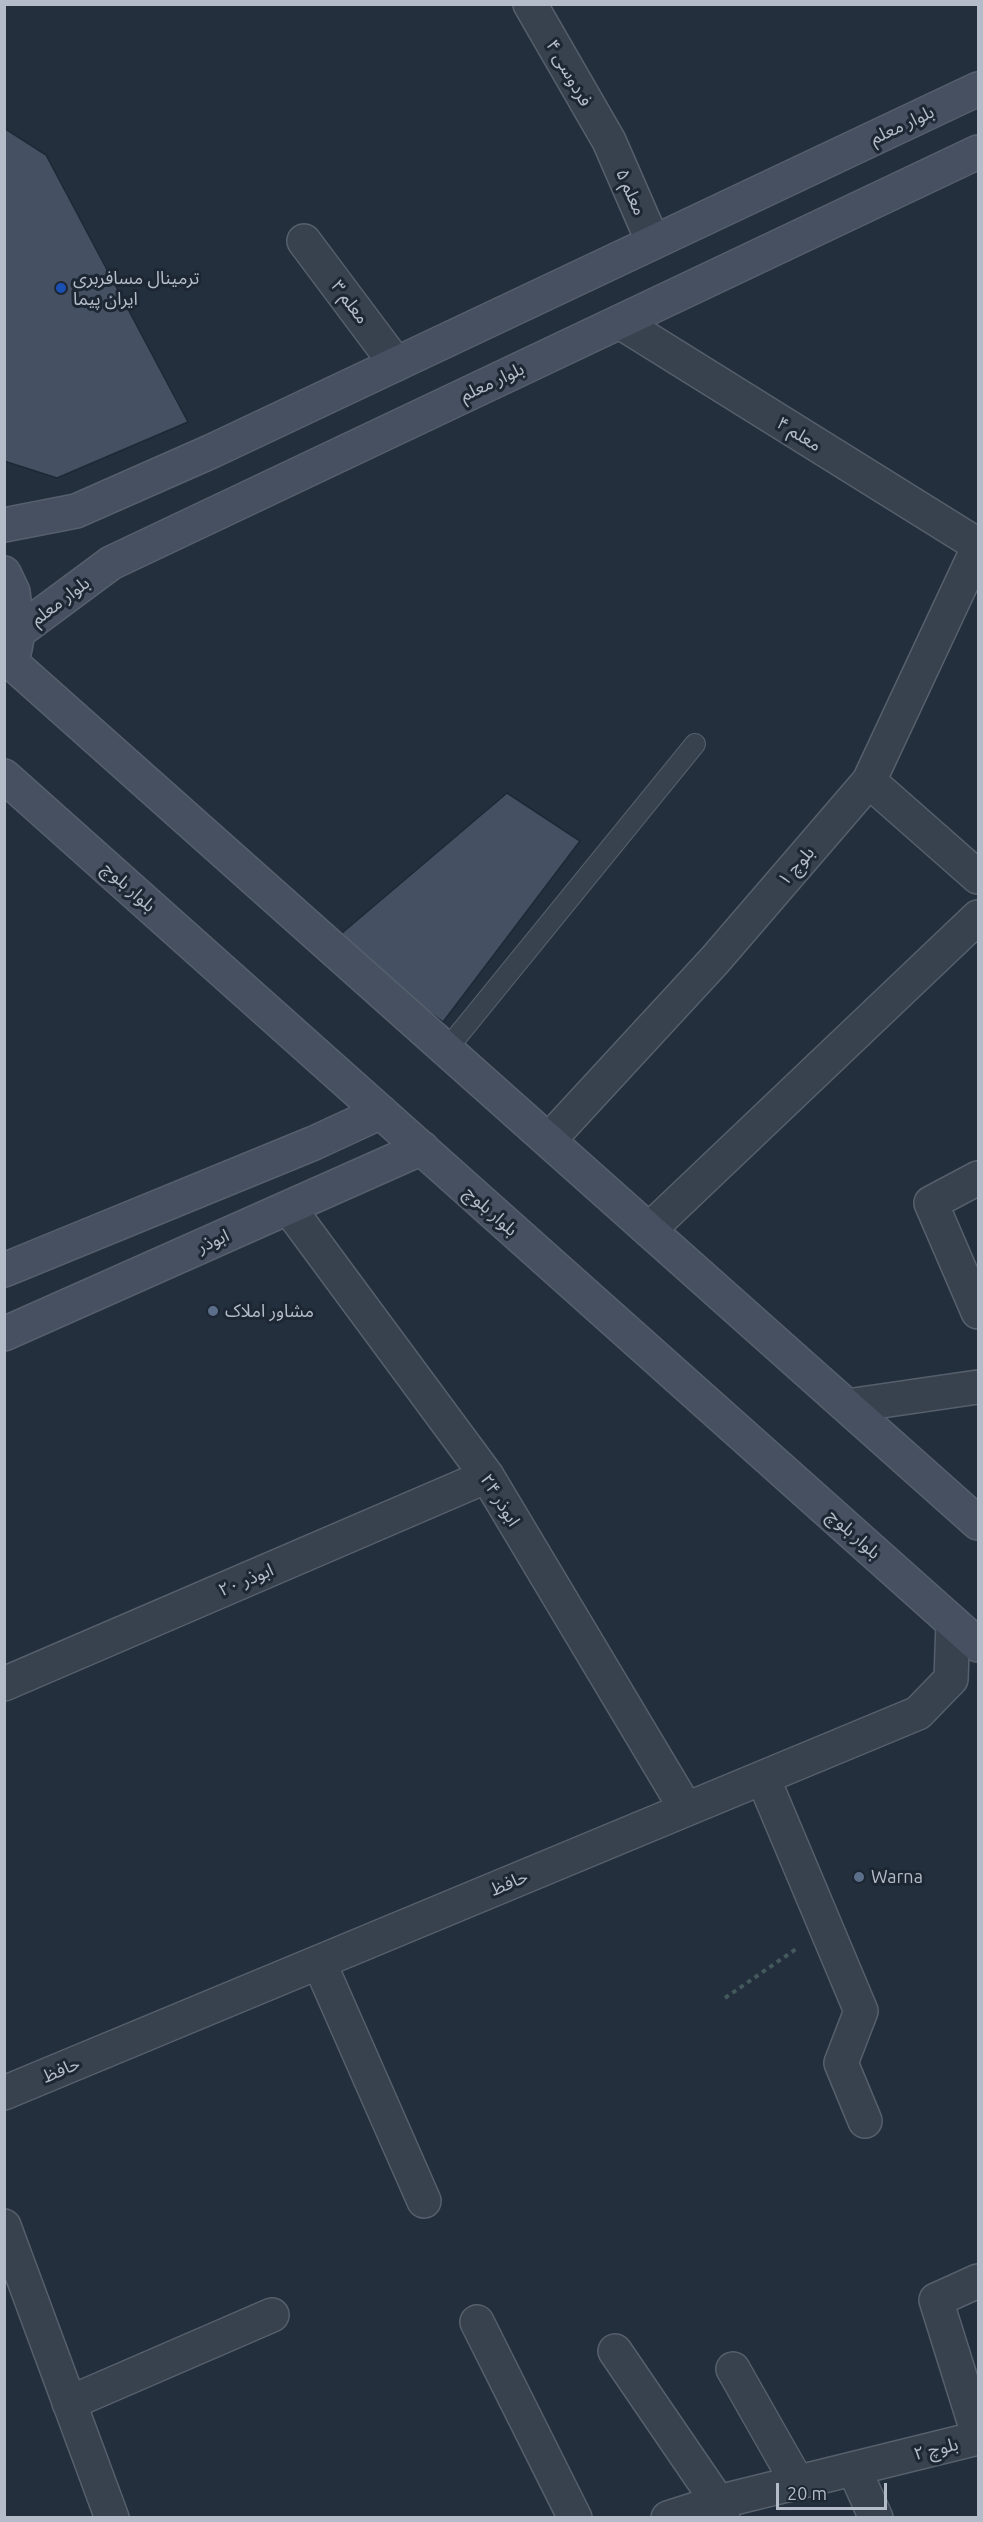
<!DOCTYPE html>
<meta charset="utf-8">
<style>
body{margin:0}
#map{position:relative;width:983px;height:2522px;overflow:hidden;background:#242f3e;font-family:Ubuntu,sans-serif}
canvas{display:block}
.frame{position:absolute;inset:0;border:6px solid #b4bcc9;pointer-events:none}
.scale{position:absolute;left:776px;top:2483px;width:111px;height:27px;box-sizing:border-box;border:3px solid #b4bcc9;border-top:0;padding-left:8px;font-size:18px;line-height:21px;white-space:nowrap;color:#b4bcc9;-webkit-text-stroke:4px #1d2633;paint-order:stroke}
</style>
<div id="map">
<canvas width="983" height="2522"></canvas>
<div class="frame"></div>
<div class="scale">20 m</div>
</div>
<script>
const ctx = document.querySelector('canvas').getContext('2d');
ctx.lineJoin = 'round';
function fill(path, color) { ctx.fillStyle = color; ctx.fill(path, 'evenodd'); }
const toPath = rows => new Path2D(rows.map(r => 'M' + r).join(''));
function strokePath(path, color, width, dash) { ctx.strokeStyle = color; ctx.lineWidth = width; ctx.lineCap = dash ? 'butt' : 'round'; ctx.setLineDash(dash || []); ctx.stroke(path); }
function write(font, color, halo, rows, align = 'center') {
  ctx.font = font + ' Ubuntu,"Noto Sans Arabic",sans-serif'; ctx.lineWidth = 6; ctx.setLineDash([]); ctx.textBaseline = 'middle'; ctx.strokeStyle = halo; ctx.fillStyle = color; for (const [text, x, y, turn = 0] of rows) {
    ctx.save(); ctx.translate(x, y); ctx.rotate((+turn || 0) * Math.PI / 180); ctx.textAlign = isNaN(turn) ? turn : align; if (halo) ctx.strokeText(text, 0, 0); ctx.fillText(text, 0, 0); ctx.restore();
  }
}
const building = toPath([
 [4,128,46,155,188,422,57,478,4,461,4,128],
 [507,793,580,841,443,1022,335,939,507,793]
]);
fill(building, '#455162');
strokePath(building, '#1f2835', 1.5);
const service = toPath([
 [447,1049,695,744]
]);
const minor = toPath([
 [530,4,609,141,653,242],
 [304,241,396,364],
 [620,322,978,545],
 [869,781,978,877],
 [549,1140,715,960,869,781,978,548],
 [978,1178,931,1203,978,1312],
 [289,1208,487,1476,686,1809],
 [649,1230,978,917],
 [847,1406,978,1387],
 [4,1684,487,1476],
 [763,1778,861,2011,841,2063,865,2121],
 [319,1962,424,2201],
 [4,2093,918,1713,951,1679,953,1623],
 [4,2226,112,2518],
 [978,2281,936,2300,978,2434],
 [477,2322,575,2518],
 [615,2351,718,2502,723,2518],
 [733,2369,797,2482],
 [69,2403,272,2315],
 [854,2469,876,2518],
 [668,2518,718,2502,978,2438]
]);
const secondary = toPath([
 [4,525,76,511,212,451,978,89],
 [4,573,13,592,18,632,15,649],
 [18,632,111,563,978,152],
 [12,663,978,1523],
 [4,776,978,1645],
 [4,1270,314,1143,381,1112],
 [4,1334,422,1148]
]);
strokePath(service, '#565f6c', 22);
strokePath(minor, '#565f6c', 36);
strokePath(secondary, '#565f6c', 36);
strokePath(toPath([
 [725,1998,796,1949]
]), '#44595c', 4, [4.5, 4.5]);
strokePath(service, '#38414e', 20);
strokePath(minor, '#38414e', 33);
strokePath(secondary, '#465061', 33);
for (const [x, y, r, color] of [
 [61,288,6,"#1a4fb4"],
 [213,1311,6,"#5c6f8a"],
 [859,1877,6,"#5c6f8a"]
]) { const dot = new Path2D(); dot.arc(x, y, r, 0, 2 * Math.PI); ctx.fillStyle = color; ctx.fill(dot); strokePath(dot, '#1d2633', 2); }
write('18px', '#b4bcc9', '#1d2633', [
 ["فردوسی ۴",569,73,60],
 ["بلوار معلم",902,125,-25],
 ["معلم ۵",631,192,66],
 ["معلم ۳",350,302,53],
 ["بلوار معلم",492,382,-25],
 ["معلم ۴",799,434,32],
 ["بلوار معلم",60,601,-37],
 ["بلوچ ۱",796,866,-49],
 ["بلوار بلوچ",129,887,42],
 ["بلوار بلوچ",491,1211,42],
 ["ابوذر",213,1241,-24],
 ["ابوذر ۲۴",500,1500,58],
 ["بلوار بلوچ",854,1534,42],
 ["ابوذر ۲۰",246,1580,-23],
 ["حافظ",509,1883,-23],
 ["حافظ",61,2070,-23],
 ["بلوچ ۲",936,2449,-14]
]);
write('18px', '#b4bcc9', '#1d2633', [
 ["ترمینال مسافربری",73,278],
 ["ایران پیما",73,299],
 ["مشاور املاک",225,1311],
 ["Warna",871,1877]
], 'left');
</script>
